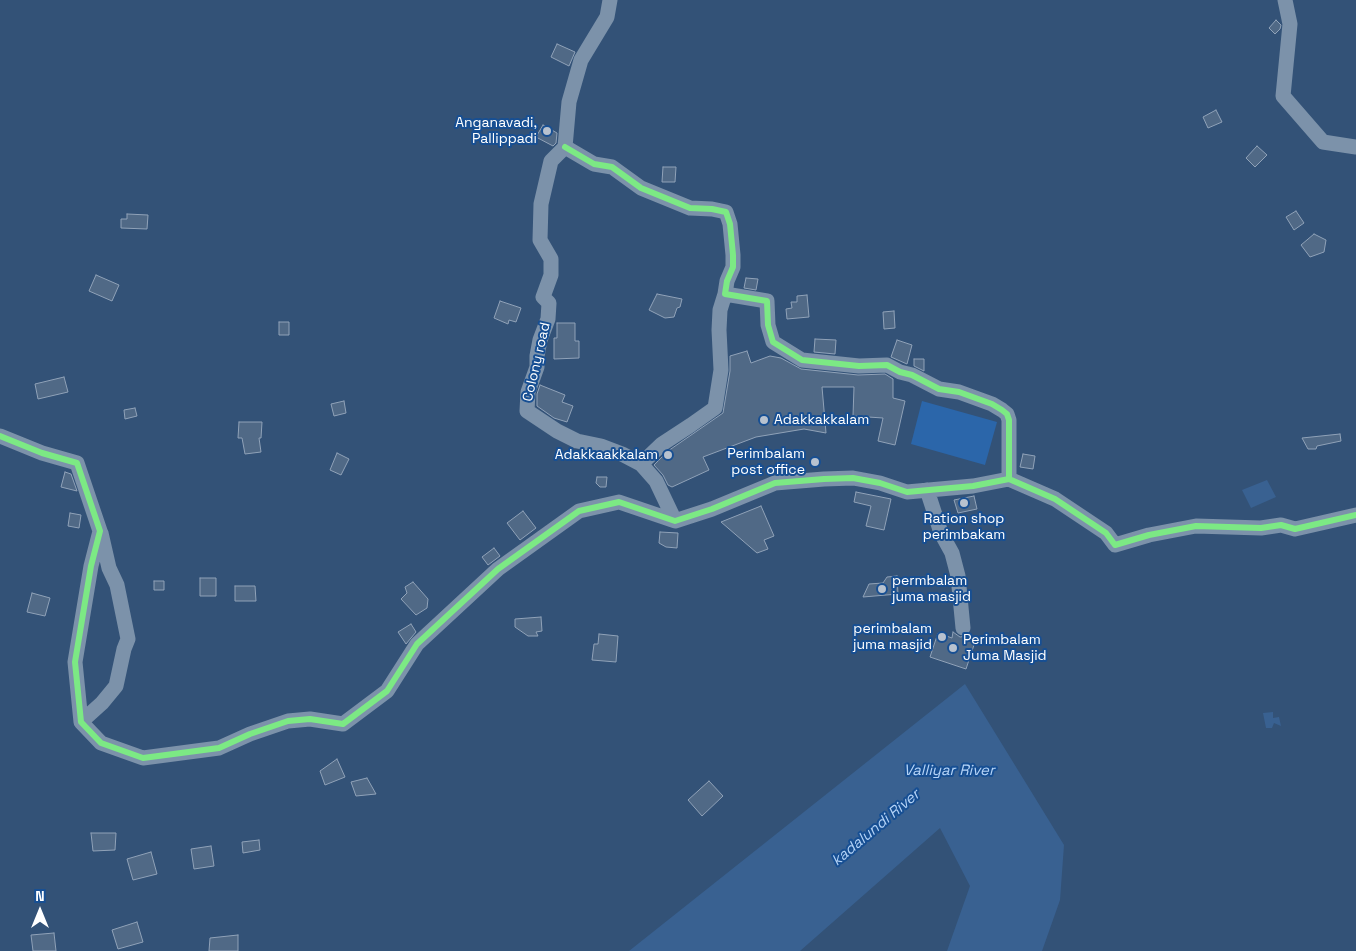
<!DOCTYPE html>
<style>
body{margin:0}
#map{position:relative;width:1356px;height:951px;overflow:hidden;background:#335277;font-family:"Space Grotesk",sans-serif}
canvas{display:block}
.north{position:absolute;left:15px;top:886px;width:50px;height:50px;-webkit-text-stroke:4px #174f93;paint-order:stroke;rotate:0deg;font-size:14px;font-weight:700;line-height:20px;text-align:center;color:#fff}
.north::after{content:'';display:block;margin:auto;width:18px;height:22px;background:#fff;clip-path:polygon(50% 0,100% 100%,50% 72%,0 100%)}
</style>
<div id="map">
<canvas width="1356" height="951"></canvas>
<div class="north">N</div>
</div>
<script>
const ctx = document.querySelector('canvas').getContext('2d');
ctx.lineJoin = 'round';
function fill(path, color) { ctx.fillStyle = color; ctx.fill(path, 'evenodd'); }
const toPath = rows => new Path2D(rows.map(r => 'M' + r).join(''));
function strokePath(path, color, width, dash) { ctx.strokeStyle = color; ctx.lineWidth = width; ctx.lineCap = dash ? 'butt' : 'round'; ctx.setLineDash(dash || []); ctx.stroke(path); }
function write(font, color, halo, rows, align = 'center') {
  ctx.font = font + ' "Space Grotesk",sans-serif'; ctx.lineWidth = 4; ctx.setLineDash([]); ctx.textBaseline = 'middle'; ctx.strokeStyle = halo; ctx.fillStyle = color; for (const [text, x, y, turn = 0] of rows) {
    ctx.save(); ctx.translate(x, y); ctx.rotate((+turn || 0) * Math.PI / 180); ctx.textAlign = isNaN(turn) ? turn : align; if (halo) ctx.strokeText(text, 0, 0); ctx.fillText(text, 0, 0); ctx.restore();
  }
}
fill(toPath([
 [922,401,997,422,985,465,911,444]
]), '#2b66aa');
fill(toPath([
 [1267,480,1276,497,1251,508,1242,490],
 [965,684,1064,845,1060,900,1042,951,947,951,970,886,940,828,800,951,629,951],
 [1273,712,1273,718,1279,717,1281,726,1274,723,1272,728,1266,728,1263,713]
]), '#396191');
const building = toPath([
 [1276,20,1281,25,1280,29,1275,34,1269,28,1276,20],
 [557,44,575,52,569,66,551,57,557,44],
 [1216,110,1222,122,1208,128,1203,117,1216,110],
 [543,125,557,133,556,143,553,146,536,137,543,125],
 [1257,146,1267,155,1255,167,1246,158,1257,146],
 [663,167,676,167,675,182,662,182,663,167],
 [1296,211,1304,223,1294,230,1286,217,1296,211],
 [127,214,148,215,147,229,121,228,121,219,127,219,127,214],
 [1314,234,1326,240,1324,252,1310,257,1301,245,1314,234],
 [96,275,119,285,112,301,89,291,96,275],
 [746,278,758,279,756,290,744,288,746,278],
 [657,294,682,299,680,307,677,308,674,317,665,318,649,310,657,294],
 [807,295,809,317,787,319,786,309,792,308,791,302,797,302,797,296,807,295],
 [500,301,521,308,516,322,509,320,508,324,494,318,500,301],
 [894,311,895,328,884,329,883,312,894,311],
 [279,322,289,322,289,335,279,335,279,322],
 [557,323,575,323,575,341,579,341,579,358,554,359,554,338,557,338,557,323],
 [815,339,836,340,835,354,814,352,815,339],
 [897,340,912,345,907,364,891,357,897,340],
 [747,351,751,363,770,356,781,358,801,369,858,375,885,374,893,379,893,398,905,401,895,445,878,441,883,418,853,416,854,387,822,387,826,433,804,429,756,437,703,457,709,470,672,487,668,485,663,475,654,465,668,451,723,413,730,371,730,356,747,351],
 [914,359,924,359,924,371,914,366,914,359],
 [64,377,68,392,38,399,35,384,64,377],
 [540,385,565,395,562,402,573,406,567,422,554,418,537,406,537,394,540,385],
 [344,401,346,413,334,416,331,404,344,401],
 [135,408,137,416,125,419,124,410,135,408],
 [239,422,262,422,261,438,259,438,261,452,245,454,242,438,238,438,239,422],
 [1340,434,1341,441,1317,446,1316,449,1308,449,1302,438,1340,434],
 [337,453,349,459,341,475,330,470,337,453],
 [1023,454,1035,456,1033,469,1020,467,1023,454],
 [65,472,71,474,77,491,61,487,65,472],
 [597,477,607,477,606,487,600,487,596,483,597,477],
 [856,492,891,499,884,530,866,526,871,506,854,502,856,492],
 [974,496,977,509,958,513,954,500,974,496],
 [761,506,774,536,764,540,768,549,757,553,721,522,761,506],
 [523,511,536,528,520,540,507,523,523,511],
 [70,513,81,515,79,528,68,526,70,513],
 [660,532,678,533,677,548,666,547,659,543,660,532],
 [494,548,500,556,488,565,482,557,494,548],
 [897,576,898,594,863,597,869,584,883,583,887,577,897,576],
 [200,578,216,578,216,596,200,596,200,578],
 [154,581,164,581,164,590,154,590,154,581],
 [413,582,428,599,427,608,416,615,401,599,407,593,405,587,413,582],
 [235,586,255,586,256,601,235,601,235,586],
 [32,593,50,598,45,616,27,612,32,593],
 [541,617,542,631,536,632,538,636,528,636,515,627,515,619,541,617],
 [411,624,416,632,406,644,398,632,411,624],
 [953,632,960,637,967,636,976,639,966,669,930,657,938,633,952,638,953,632],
 [599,634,618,636,616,662,592,660,594,644,598,644,599,634],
 [337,759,345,777,325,785,320,771,337,759],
 [367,778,376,794,356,796,351,782,367,778],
 [709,781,723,796,702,816,688,800,709,781],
 [91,833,116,833,115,850,93,851,91,833],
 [259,840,260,850,243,853,242,842,259,840],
 [211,846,214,866,194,869,191,849,211,846],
 [151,852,157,874,133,880,127,859,151,852],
 [137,922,143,942,118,949,112,930,137,922],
 [54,933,56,951,33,951,31,935,54,933],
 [238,935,238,951,209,951,210,938,238,935]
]);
fill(building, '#506986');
strokePath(building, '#90a2b8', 1);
strokePath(toPath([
 [1285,0,1290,24,1283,96,1323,142,1356,147],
 [565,147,594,164,612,167,641,188,690,208,712,209,726,212,730,224,733,255,733,267,727,281,725,294,767,301,768,325,773,342,802,360,859,366,887,365,900,372,912,375,939,389,959,392,992,404,1002,410,1007,414,1009,420,1009,479],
 [565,147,551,161,541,204,540,240,551,259,551,275,543,297,549,303,548,319,540,340,537,356,537,367,528,392,527,411,557,431,577,441,601,446,622,454,641,464,656,481,675,521],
 [565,147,569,102,581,60,607,17,610,0],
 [0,436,42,453,77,463,100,531,91,566,75,662,81,722,101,743,143,758,219,748,250,734,288,721,310,719,343,724,387,691,417,644,498,569,579,511,619,502,675,521,712,509,775,483,824,479,853,478,880,483,907,492,973,486,1009,479,1055,499,1106,533,1115,545,1149,535,1196,526,1261,528,1281,525,1295,529,1356,515],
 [641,464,662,444,691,425,715,408,721,370,719,330,720,310,725,294],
 [927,490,941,533,952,553,958,576,963,628],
 [81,722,102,703,116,686,124,649,128,639,117,585,109,568,101,533]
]), '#7c92aa', 15);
strokePath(toPath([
 [565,147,594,164,612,167,641,188,690,208,712,209,726,212,730,224,733,255,733,267,727,281,725,294,767,301,768,325,773,342,802,360,859,366,887,365,900,372,912,375,939,389,959,392,992,404,1002,410,1007,414,1009,420,1009,479],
 [0,436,42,453,77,463,100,531,91,566,75,662,81,722,101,743,143,758,219,748,250,734,288,721,310,719,343,724,387,691,417,644,498,569,579,511,619,502,675,521,712,509,775,483,824,479,853,478,880,483,907,492,973,486,1009,479,1055,499,1106,533,1115,545,1149,535,1196,526,1261,528,1281,525,1295,529,1356,515]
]), '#7ce984', 6);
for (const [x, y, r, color] of [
 [547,131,5,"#b8c2cf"],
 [764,420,5,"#b8c2cf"],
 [668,455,5,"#b8c2cf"],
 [815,462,5,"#b8c2cf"],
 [964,503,5,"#b8c2cf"],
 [882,589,5,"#b8c2cf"],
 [942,637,5,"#b8c2cf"],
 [953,648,5,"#b8c2cf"]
]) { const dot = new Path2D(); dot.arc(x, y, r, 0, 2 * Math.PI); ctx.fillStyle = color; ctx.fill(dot); strokePath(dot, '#174f93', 2); }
write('14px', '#fff', '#174f93', [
 ["Anganavadi,",537,123],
 ["Pallippadi",537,139],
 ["Adakkakkalam",774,420,"left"],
 ["Perimbalam",805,454],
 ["post office",805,470],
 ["Adakkaakkalam",658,455],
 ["Ration shop",964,519,"center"],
 ["perimbakam",964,535,"center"],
 ["permbalam",892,581,"left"],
 ["juma masjid",892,597,"left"],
 ["perimbalam",932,629],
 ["juma masjid",932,645],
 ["Perimbalam",963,640,"left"],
 ["Juma Masjid",963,656,"left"]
], 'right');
write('14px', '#fff', '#174f93', [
 ["Colony road",537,362,-77]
]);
write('italic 15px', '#b4d3f7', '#174f93', [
 ["Valliyar River",949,771],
 ["kadalundi River",876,828,-40]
]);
</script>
